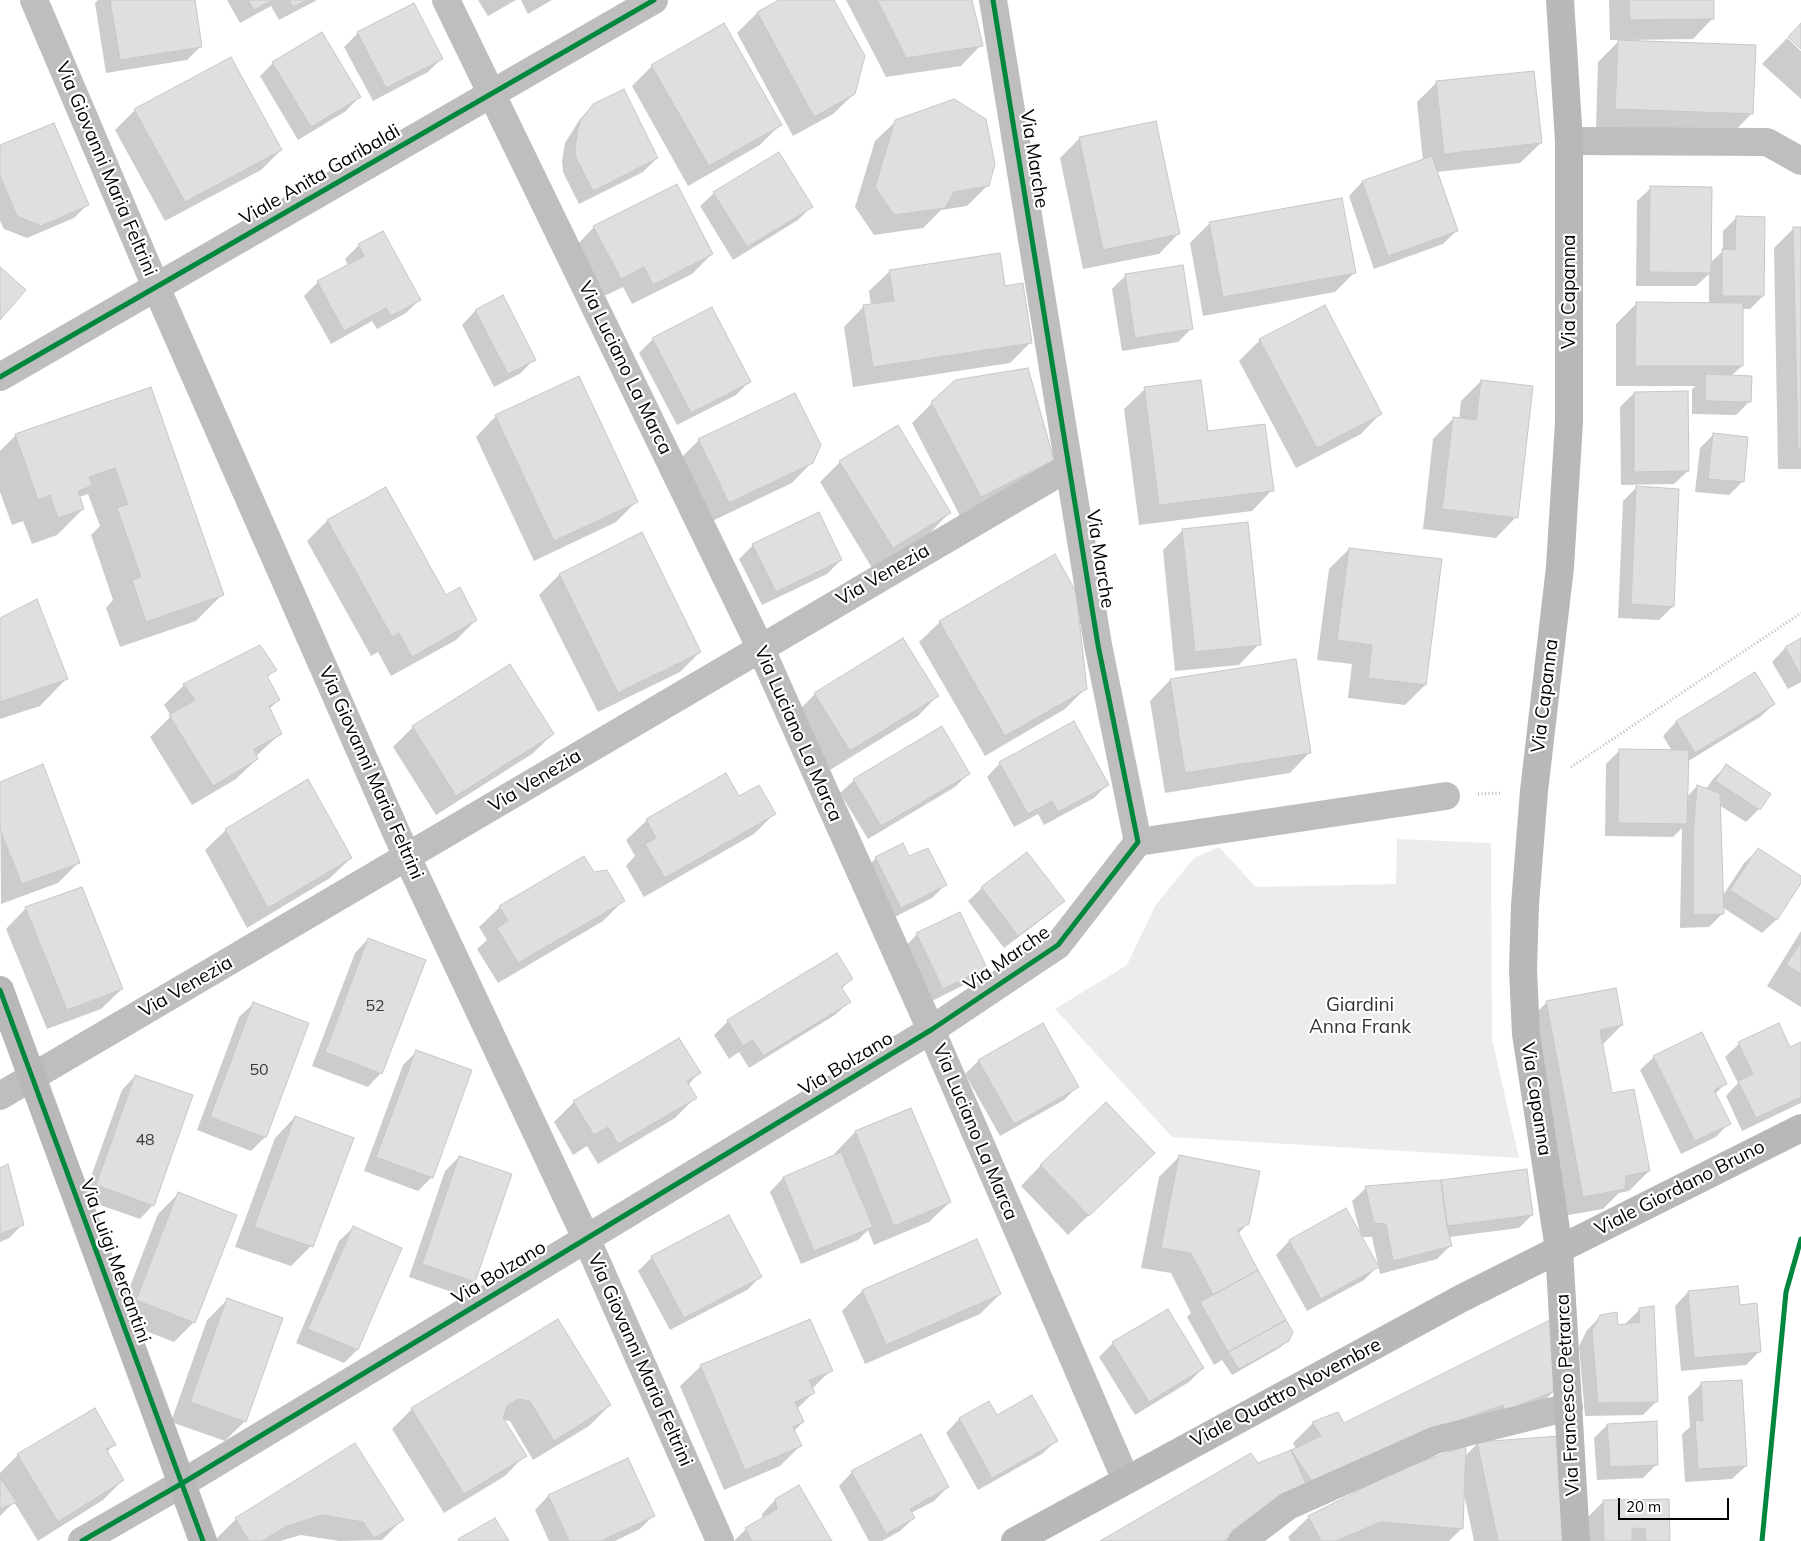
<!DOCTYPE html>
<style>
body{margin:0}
#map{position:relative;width:1801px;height:1541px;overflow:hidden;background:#fff;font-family:Mulish,sans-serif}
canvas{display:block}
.scale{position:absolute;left:1618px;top:1498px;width:111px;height:22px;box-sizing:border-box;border:2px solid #000;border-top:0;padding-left:6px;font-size:15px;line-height:18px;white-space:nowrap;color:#000;-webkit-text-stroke:4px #fff;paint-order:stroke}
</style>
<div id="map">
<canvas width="1801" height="1541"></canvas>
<div class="scale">20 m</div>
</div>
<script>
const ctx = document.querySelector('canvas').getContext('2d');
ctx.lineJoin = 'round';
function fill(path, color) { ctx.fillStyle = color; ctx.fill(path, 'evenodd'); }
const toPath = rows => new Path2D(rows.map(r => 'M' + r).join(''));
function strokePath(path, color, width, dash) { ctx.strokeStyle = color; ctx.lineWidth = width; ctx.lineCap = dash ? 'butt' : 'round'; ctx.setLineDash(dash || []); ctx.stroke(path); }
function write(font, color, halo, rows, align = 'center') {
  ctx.font = font + ' Mulish,sans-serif'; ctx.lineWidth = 4.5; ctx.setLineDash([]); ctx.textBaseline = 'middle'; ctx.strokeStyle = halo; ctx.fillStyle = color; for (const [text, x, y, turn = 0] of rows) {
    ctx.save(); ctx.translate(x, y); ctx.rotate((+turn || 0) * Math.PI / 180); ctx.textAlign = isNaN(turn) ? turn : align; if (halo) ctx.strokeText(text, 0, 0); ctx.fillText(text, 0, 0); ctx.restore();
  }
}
fill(toPath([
 [1397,839,1491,843,1492,1039,1519,1158,1172,1137,1055,1009,1127,965,1155,906,1194,858,1219,847,1256,887,1396,884]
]), '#ececec');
fill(toPath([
 [98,0,194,0,201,46,187,60,106,73,95,3],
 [227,0,317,0,279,20,271,6,240,23],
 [478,0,516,0,488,16],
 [521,0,552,0,528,14],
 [781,0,833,0,854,94,833,114,793,136,737,33,757,13],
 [846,0,971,0,981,45,961,66,886,77],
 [1609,0,1713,0,1713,18,1693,39,1629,40,1629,42,1752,113,1732,134,1596,129,1598,62,1620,40,1610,40],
 [358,33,441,59,428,72,373,101,344,47],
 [1787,38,1801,51,1801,99,1762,64],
 [273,63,359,97,346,111,298,140,260,76],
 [652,66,780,125,760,145,688,186,632,86],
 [1437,82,1541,143,1520,163,1436,172,1456,231,1443,244,1374,269,1349,196,1362,182,1423,161,1417,102],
 [594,105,657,158,643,172,579,204,563,172,562,161,565,143,580,119],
 [135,110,281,150,261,170,165,221,115,130],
 [896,121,988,185,967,206,941,210,923,228,874,235,855,207,875,141],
 [1080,138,1179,233,1159,254,1083,269,1060,158],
 [0,147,87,205,74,218,27,238,4,229,0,221],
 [1651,188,1710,263,1723,251,1723,231,1736,218,1763,296,1750,309,1742,309,1742,366,1731,376,1750,401,1736,415,1692,414,1692,389,1696,386,1616,386,1616,324,1636,304,1709,304,1709,274,1696,286,1636,286,1637,201],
 [714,193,811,207,798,220,733,260,700,206],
 [1210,223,1355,272,1335,292,1203,316,1190,243],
 [594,227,712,254,692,274,632,304,623,287,600,298,574,248],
 [1794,228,1801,228,1801,469,1778,469,1774,248],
 [382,232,419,300,406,313,377,329,372,321,331,344,304,296,318,282,348,265,345,259,359,245],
 [1182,266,1192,328,1178,342,1122,351,1112,289,1125,276],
 [890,271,1004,287,1030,343,1010,363,853,387,844,327,864,306,871,305,869,291],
 [502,297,534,359,521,373,494,387,462,325,475,311],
 [1324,307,1381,413,1361,434,1296,468,1239,361,1260,340],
 [712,309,750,381,736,395,677,425,639,353,653,339],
 [1481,381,1516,517,1496,538,1423,529,1433,439,1453,419,1459,419,1461,401],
 [150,389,223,594,196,621,120,647,106,608,113,600,91,535,100,526,88,494,79,497,83,509,57,535,32,544,23,521,12,525,0,492,0,451,16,435],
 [1145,389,1207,433,1272,490,1252,511,1139,525,1124,409],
 [1634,393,1688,471,1674,484,1621,485,1620,407],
 [795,394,812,462,792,483,708,523,678,461,698,441],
 [932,403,1052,459,1032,480,960,516,912,423],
 [496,416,636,502,616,522,534,561,476,437],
 [1713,435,1742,482,1729,495,1695,492,1700,448],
 [840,462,949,513,929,534,872,568,820,482],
 [1636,488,1673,606,1659,620,1618,618,1623,501],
 [385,489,445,597,476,620,456,640,391,676,378,652,371,656,307,541,327,521],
 [1183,530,1259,644,1239,665,1175,671,1163,550],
 [642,534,700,652,680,672,598,712,539,595,559,575],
 [753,545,841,560,827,574,762,605,739,559],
 [1349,549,1425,685,1405,705,1348,698,1352,664,1317,660,1329,569],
 [1054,556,1086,688,1065,709,985,756,919,642,940,622],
 [0,619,66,679,40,706,0,719],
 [1801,639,1801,682,1788,689,1772,662,1785,648],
 [260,647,275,669,267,678,279,700,269,709,280,734,256,756,257,759,236,779,192,805,150,737,171,716,164,705,184,685],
 [1755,674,1774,704,1760,717,1687,762,1687,797,1697,786,1706,789,1713,779,1726,766,1759,809,1746,822,1719,805,1722,897,1744,863,1758,850,1801,878,1801,881,1776,920,1762,933,1722,907,1722,914,1709,927,1680,928,1682,828,1673,837,1605,836,1606,764,1620,750,1672,751,1663,736,1676,722],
 [1170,680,1310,752,1290,773,1165,793,1150,701],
 [815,694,938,695,918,716,830,770,795,714],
 [413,727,553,734,532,754,436,815,393,747],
 [1000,763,1108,784,1094,798,1044,825,1038,814,1014,827,987,777],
 [968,774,955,787,868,839,840,793,854,780],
 [726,775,739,797,774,814,754,834,644,897,626,866,635,856,626,840,647,820],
 [0,783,79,862,58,883,1,904],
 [226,830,351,858,330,878,247,928,205,850],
 [876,858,909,858,945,885,932,898,887,921,862,872],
 [594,874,624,900,603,921,498,983,477,949,487,940,479,927,500,907],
 [982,888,1063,900,1049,914,1004,948,968,901],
 [26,908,122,989,101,1009,47,1029,6,929],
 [1801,931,1801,1007,1767,986],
 [917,934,985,968,972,981,930,1002,904,948],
 [368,939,381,1073,368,1087,312,1066,355,953],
 [836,955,852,979,841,989,849,1002,835,1015,749,1068,739,1052,729,1059,714,1035,728,1021],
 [1547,1002,1622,1025,1602,1045,1611,1094,1649,1171,1629,1191,1619,1193,1603,1209,1563,1216,1526,1023],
 [253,1004,265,1137,251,1151,197,1130,239,1017],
 [1778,1024,1790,1048,1801,1043,1801,1103,1742,1131,1726,1096,1738,1083,1725,1057,1739,1044],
 [1042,1025,1077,1087,1064,1100,1000,1136,965,1074,978,1061],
 [417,1051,432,1177,418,1191,364,1171,403,1065],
 [1654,1057,1726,1083,1715,1094,1729,1123,1716,1137,1681,1154,1640,1070],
 [699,1073,688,1085,695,1098,675,1118,598,1164,587,1146,573,1155,554,1122,574,1102],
 [135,1076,153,1205,140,1219,83,1199,122,1090],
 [911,1109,950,1202,929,1222,874,1245,868,1230,858,1240,801,1264,770,1192,783,1178,836,1156,835,1153,855,1132],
 [295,1117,311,1246,291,1266,235,1247,275,1138],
 [1180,1156,1248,1223,1238,1234,1288,1340,1281,1347,1232,1375,1222,1360,1214,1365,1187,1317,1191,1313,1171,1273,1141,1268,1159,1177],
 [459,1157,474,1281,460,1295,409,1277,445,1171],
 [1041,1165,1133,1173,1068,1235,1021,1186],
 [0,1170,23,1224,9,1238,0,1242],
 [1441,1181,1532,1215,1519,1228,1449,1237,1451,1245,1437,1259,1380,1274,1372,1237,1361,1237,1377,1267,1364,1280,1307,1311,1276,1255,1289,1241,1346,1210,1360,1233,1352,1201,1366,1188],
 [178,1194,194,1322,174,1342,117,1320,158,1214],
 [353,1228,400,1248,357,1350,344,1363,296,1343,339,1241],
 [977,1241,1000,1294,980,1314,865,1364,842,1311,862,1291],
 [652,1257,760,1277,747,1290,670,1330,638,1271],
 [1688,1292,1739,1306,1760,1351,1746,1365,1681,1371,1675,1306],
 [228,1299,245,1421,225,1441,171,1422,207,1320],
 [1640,1309,1657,1401,1643,1415,1585,1416,1579,1346,1587,1330,1601,1316,1617,1327,1626,1325,1626,1323],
 [1167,1311,1203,1368,1189,1382,1135,1415,1099,1357,1113,1343],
 [558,1320,610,1405,589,1426,533,1460,510,1421,503,1420,525,1455,505,1476,444,1513,392,1429,412,1409],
 [701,1366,831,1370,812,1389,813,1393,797,1409,803,1422,794,1431,800,1446,780,1466,724,1490,680,1386],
 [1701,1384,1746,1466,1732,1479,1685,1482,1682,1434,1690,1427,1688,1397],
 [1554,1391,1534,1411,1235,1541,1103,1541,1257,1465,1296,1449,1293,1443,1313,1423,1343,1425],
 [989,1403,996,1417,1056,1441,1042,1454,978,1490,946,1433,959,1419],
 [1607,1425,1656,1465,1643,1478,1597,1480,1594,1438],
 [1478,1443,1564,1541,1474,1541,1464,1494,1462,1528,1449,1541,1290,1541,1288,1537,1309,1517,1464,1457],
 [114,1444,107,1452,123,1480,103,1500,38,1541,14,1502,0,1516,0,1473,18,1455],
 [355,1445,402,1520,382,1540,339,1541,301,1535,280,1541,216,1541,215,1540,236,1519],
 [628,1460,654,1515,640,1529,615,1541,549,1541,535,1510,548,1496],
 [852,1472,948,1487,934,1501,911,1513,914,1518,900,1531,882,1541,869,1541,839,1486],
 [775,1500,831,1541,734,1541,746,1529,763,1519,762,1514],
 [1603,1502,1669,1541,1584,1541,1583,1522]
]), '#0003');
const building = toPath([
 [110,0,195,0,202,47,120,60,110,0],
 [248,0,273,0,254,10,248,0],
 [289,0,307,0,293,7,289,0],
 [779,0,834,0,865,56,855,94,814,117,757,12,779,0],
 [877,0,972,0,983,46,906,58,877,0],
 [1629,0,1714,0,1714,19,1630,20,1629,0],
 [414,3,443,59,386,88,357,32,414,3],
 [724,23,782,125,709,166,651,65,724,23],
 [1801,23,1801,49,1788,37,1801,23],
 [322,32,361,97,311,127,272,62,322,32],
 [1618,40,1756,45,1753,114,1615,109,1618,40],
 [231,57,282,150,185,202,134,109,231,57],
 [1534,71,1542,143,1444,154,1436,81,1534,71],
 [624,89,658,158,593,191,576,158,575,147,578,128,581,120,593,104,624,89],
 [954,99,986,119,995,164,989,186,954,192,945,208,894,215,875,187,895,120,954,99],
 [1156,121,1180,234,1103,250,1079,137,1156,121],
 [54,123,89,205,41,226,17,216,0,176,0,145,54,123],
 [779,152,813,207,747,247,713,192,779,152],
 [1432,156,1458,231,1388,256,1362,181,1432,156],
 [677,184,713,254,653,285,644,267,621,279,593,226,677,184],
 [1650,186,1712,187,1711,273,1649,272,1650,186],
 [1342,198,1356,273,1223,297,1209,222,1342,198],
 [1736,216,1765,217,1764,296,1722,296,1722,249,1735,250,1736,216],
 [1793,227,1801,227,1801,449,1798,449,1793,227],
 [383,231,421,300,391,316,386,308,344,331,317,281,364,256,358,244,383,231],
 [1000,253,1005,286,1023,283,1032,343,873,367,863,305,894,301,889,270,1000,253],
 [1183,265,1193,329,1135,338,1125,274,1183,265],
 [0,267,26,290,0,320,0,267],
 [503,295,536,360,508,374,475,310,503,295],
 [1636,302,1743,303,1743,366,1635,366,1636,302],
 [1325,305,1382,414,1317,448,1259,339,1325,305],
 [712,307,751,382,691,413,652,338,712,307],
 [1028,368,1054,460,981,497,931,402,955,380,1028,368],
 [1705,374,1752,376,1751,402,1705,401,1705,374],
 [579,376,638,502,554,541,495,415,579,376],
 [1201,380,1208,431,1265,424,1274,491,1159,505,1144,387,1201,380],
 [1481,380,1533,386,1518,518,1442,509,1453,417,1476,420,1481,380],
 [151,387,224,595,146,622,132,580,141,577,117,508,128,504,115,468,89,477,92,486,78,491,84,509,58,518,50,495,38,500,15,434,151,387],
 [1688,391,1689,471,1634,472,1634,392,1688,391],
 [795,393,821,445,813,463,729,503,698,439,795,393],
 [898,425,951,513,893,548,839,461,898,425],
 [1713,433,1748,437,1744,482,1708,479,1713,433],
 [1636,486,1679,489,1674,607,1631,604,1636,486],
 [386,487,446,595,460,587,477,620,412,657,399,633,392,637,327,520,386,487],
 [819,512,842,560,776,592,752,544,819,512],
 [1248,522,1261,645,1195,652,1182,529,1248,522],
 [642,532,701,652,618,693,559,574,642,532],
 [1349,548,1442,559,1426,685,1368,678,1372,645,1337,640,1349,548],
 [1055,554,1076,592,1087,689,1005,736,939,621,1055,554],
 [37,599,68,679,0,702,0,618,37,599],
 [903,638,939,696,850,751,814,693,903,638],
 [1801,638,1801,676,1785,647,1801,638],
 [260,645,277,670,267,676,280,700,269,706,282,734,254,749,258,759,213,786,169,715,195,700,183,684,260,645],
 [1296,659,1311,753,1185,773,1170,679,1296,659],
 [510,664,554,734,456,796,412,726,510,664],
 [1755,672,1775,704,1695,753,1676,721,1755,672],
 [1074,721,1109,785,1058,812,1052,801,1028,814,999,762,1074,721],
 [942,726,970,774,881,826,853,779,942,726],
 [1619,749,1689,750,1687,824,1618,823,1619,749],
 [43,764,80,863,22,884,0,830,0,782,43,764],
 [1726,764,1771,794,1760,810,1715,781,1726,764],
 [726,773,739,796,759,785,776,814,665,878,645,844,656,838,646,819,726,773],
 [308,779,352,858,268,908,225,829,308,779],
 [1697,785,1720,793,1724,914,1693,915,1693,836,1697,785],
 [903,843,909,856,928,848,947,885,901,908,875,857,903,843],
 [1758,848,1801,876,1801,883,1777,920,1730,890,1758,848],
 [1027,852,1065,901,1018,936,981,887,1027,852],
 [584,856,594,872,607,870,625,901,518,963,497,928,508,921,499,906,584,856],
 [82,887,123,989,67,1010,25,907,82,887],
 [960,912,987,968,943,989,916,933,960,912],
 [368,938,426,960,382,1074,325,1052,368,938],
 [1801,942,1801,974,1786,965,1801,942],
 [837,953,853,979,841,987,851,1002,763,1056,753,1040,743,1046,727,1020,837,953],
 [1616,988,1623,1025,1600,1030,1612,1093,1634,1089,1650,1171,1626,1176,1625,1189,1583,1197,1546,1001,1616,988],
 [253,1002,309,1023,266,1138,210,1117,253,1002],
 [1043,1023,1079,1087,1014,1124,978,1060,1043,1023],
 [1779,1023,1790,1047,1801,1042,1801,1097,1756,1118,1738,1081,1753,1074,1738,1042,1779,1023],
 [1702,1032,1727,1084,1714,1090,1731,1124,1695,1141,1653,1056,1702,1032],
 [679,1038,701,1073,687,1081,697,1098,618,1144,608,1127,594,1135,573,1101,679,1038],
 [416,1050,472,1070,433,1178,376,1157,416,1050],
 [135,1075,193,1095,154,1206,96,1185,135,1075],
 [1106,1102,1155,1153,1089,1216,1040,1165,1106,1102],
 [911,1108,951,1202,894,1226,855,1131,911,1108],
 [295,1116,354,1138,313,1247,254,1227,295,1116],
 [841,1152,873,1227,814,1251,783,1177,841,1152],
 [1179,1155,1260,1171,1249,1224,1237,1230,1258,1270,1213,1295,1191,1253,1161,1248,1179,1155],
 [459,1156,512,1174,475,1282,422,1264,459,1156],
 [8,1164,24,1225,0,1234,0,1168,8,1164],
 [1527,1169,1533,1215,1447,1226,1441,1180,1527,1169],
 [1441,1180,1447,1226,1452,1246,1393,1261,1386,1224,1374,1223,1365,1186,1441,1180],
 [178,1192,237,1215,195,1323,136,1300,178,1192],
 [1346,1208,1379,1267,1321,1299,1289,1240,1346,1208],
 [729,1215,762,1277,684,1318,651,1256,729,1215],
 [353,1226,402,1248,358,1350,308,1329,353,1226],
 [977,1239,1001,1294,886,1345,862,1290,977,1239],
 [1258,1270,1286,1320,1228,1352,1200,1302,1258,1270],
 [1738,1286,1740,1305,1757,1303,1761,1352,1694,1358,1688,1291,1738,1286],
 [227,1298,283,1318,246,1422,190,1402,227,1298],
 [1654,1306,1658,1402,1598,1403,1592,1331,1600,1315,1617,1312,1618,1325,1640,1322,1639,1308,1654,1306],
 [1168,1309,1204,1368,1149,1402,1112,1342,1168,1309],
 [558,1319,611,1405,554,1441,530,1401,518,1399,507,1406,503,1418,527,1456,464,1494,411,1408,558,1319],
 [810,1319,833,1371,809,1380,815,1393,795,1402,804,1422,793,1427,802,1446,745,1470,700,1365,810,1319],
 [1552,1319,1555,1391,1504,1411,1503,1405,1444,1426,1313,1483,1291,1450,1321,1436,1312,1422,1338,1412,1344,1423,1552,1319],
 [1286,1320,1293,1332,1289,1341,1239,1369,1228,1352,1286,1320],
 [1742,1380,1747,1466,1698,1469,1695,1420,1703,1421,1701,1382,1742,1380],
 [1032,1395,1058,1441,992,1478,959,1418,989,1401,997,1415,1032,1395],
 [95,1408,116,1445,106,1449,124,1480,58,1522,17,1454,95,1408],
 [1657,1421,1658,1465,1610,1467,1607,1424,1657,1421],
 [921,1434,949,1487,910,1509,915,1518,886,1534,851,1471,921,1434],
 [1559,1436,1566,1541,1498,1541,1477,1442,1559,1436],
 [355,1443,404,1520,374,1538,363,1522,322,1515,287,1526,262,1541,249,1541,235,1518,355,1443],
 [1466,1446,1463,1529,1380,1522,1336,1541,1321,1541,1308,1516,1401,1469,1466,1446],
 [1291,1450,1307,1486,1224,1541,1100,1541,1251,1453,1258,1463,1291,1450],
 [628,1458,655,1516,601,1541,569,1541,548,1495,628,1458],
 [0,1478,17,1502,0,1509,0,1478],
 [799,1485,832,1541,752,1541,745,1528,777,1509,775,1499,799,1485],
 [1669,1499,1670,1541,1646,1541,1645,1529,1632,1528,1632,1541,1604,1541,1603,1500,1669,1499],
 [495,1518,509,1541,459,1541,458,1539,495,1518]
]);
fill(building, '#dfdfdf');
strokePath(building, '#c7c7c7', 1);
strokePath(toPath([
 [1571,767,1801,613],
 [1478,794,1502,793]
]), '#b9b9b9', 3, [1, 2.5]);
strokePath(toPath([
 [34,0,156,287,407,857,586,1238,720,1541],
 [446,0,760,647,931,1030,1126,1480],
 [1569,141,1767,142,1801,161],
 [0,377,654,0],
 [1138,842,1446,796],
 [0,1096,1069,467],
 [82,1541,181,1484,931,1030,1058,945,1138,842,1098,645,993,0],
 [1242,1541,1288,1506,1436,1440,1569,1407]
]), '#bebebe', 28);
strokePath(toPath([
 [1560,0,1569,141,1569,422,1560,567,1534,791,1525,905,1523,970,1526,1034,1559,1249,1576,1541],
 [0,990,203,1541],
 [1015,1541,1462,1298,1801,1128]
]), '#b8b8b8', 28);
strokePath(toPath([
 [0,377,654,0],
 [0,990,203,1541],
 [82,1541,181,1484,931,1030,1058,945,1138,842,1098,645,993,0],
 [1762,1541,1786,1292,1801,1239]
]), '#00873e', 5);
write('16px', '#383838', null, [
 ["52",375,1006],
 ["50",259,1070],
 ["48",145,1140]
]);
write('19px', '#000', '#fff', [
 ["Via Marche",1034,159,81],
 ["Via Giovanni Maria Feltrini",106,169,67],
 ["Viale Anita Garibaldi",320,175,-30],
 ["Via Capanna",1569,292,-90],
 ["Via Luciano La Marca",625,368,64],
 ["Via Marche",1100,559,81],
 ["Via Venezia",883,575,-30],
 ["Via Capanna",1545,696,-83],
 ["Via Luciano La Marca",798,734,66],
 ["Via Giovanni Maria Feltrini",371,773,66],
 ["Via Venezia",535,781,-31],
 ["Via Marche",1007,959,-35],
 ["Via Venezia",186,987,-30],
 ["Via Bolzano",846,1064,-31],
 ["Via Capanna",1536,1099,81],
 ["Via Luciano La Marca",975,1132,67],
 ["Viale Giordano Bruno",1680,1188,-27],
 ["Via Luigi Mercantini",115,1261,70],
 ["Via Bolzano",499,1273,-31],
 ["Via Giovanni Maria Feltrini",640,1360,66],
 ["Viale Quattro Novembre",1286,1393,-28],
 ["Via Francesco Petrarca",1568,1395,-93]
]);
write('19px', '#333', '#fff', [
 ["Giardini",1360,1005],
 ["Anna Frank",1360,1027]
]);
</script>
